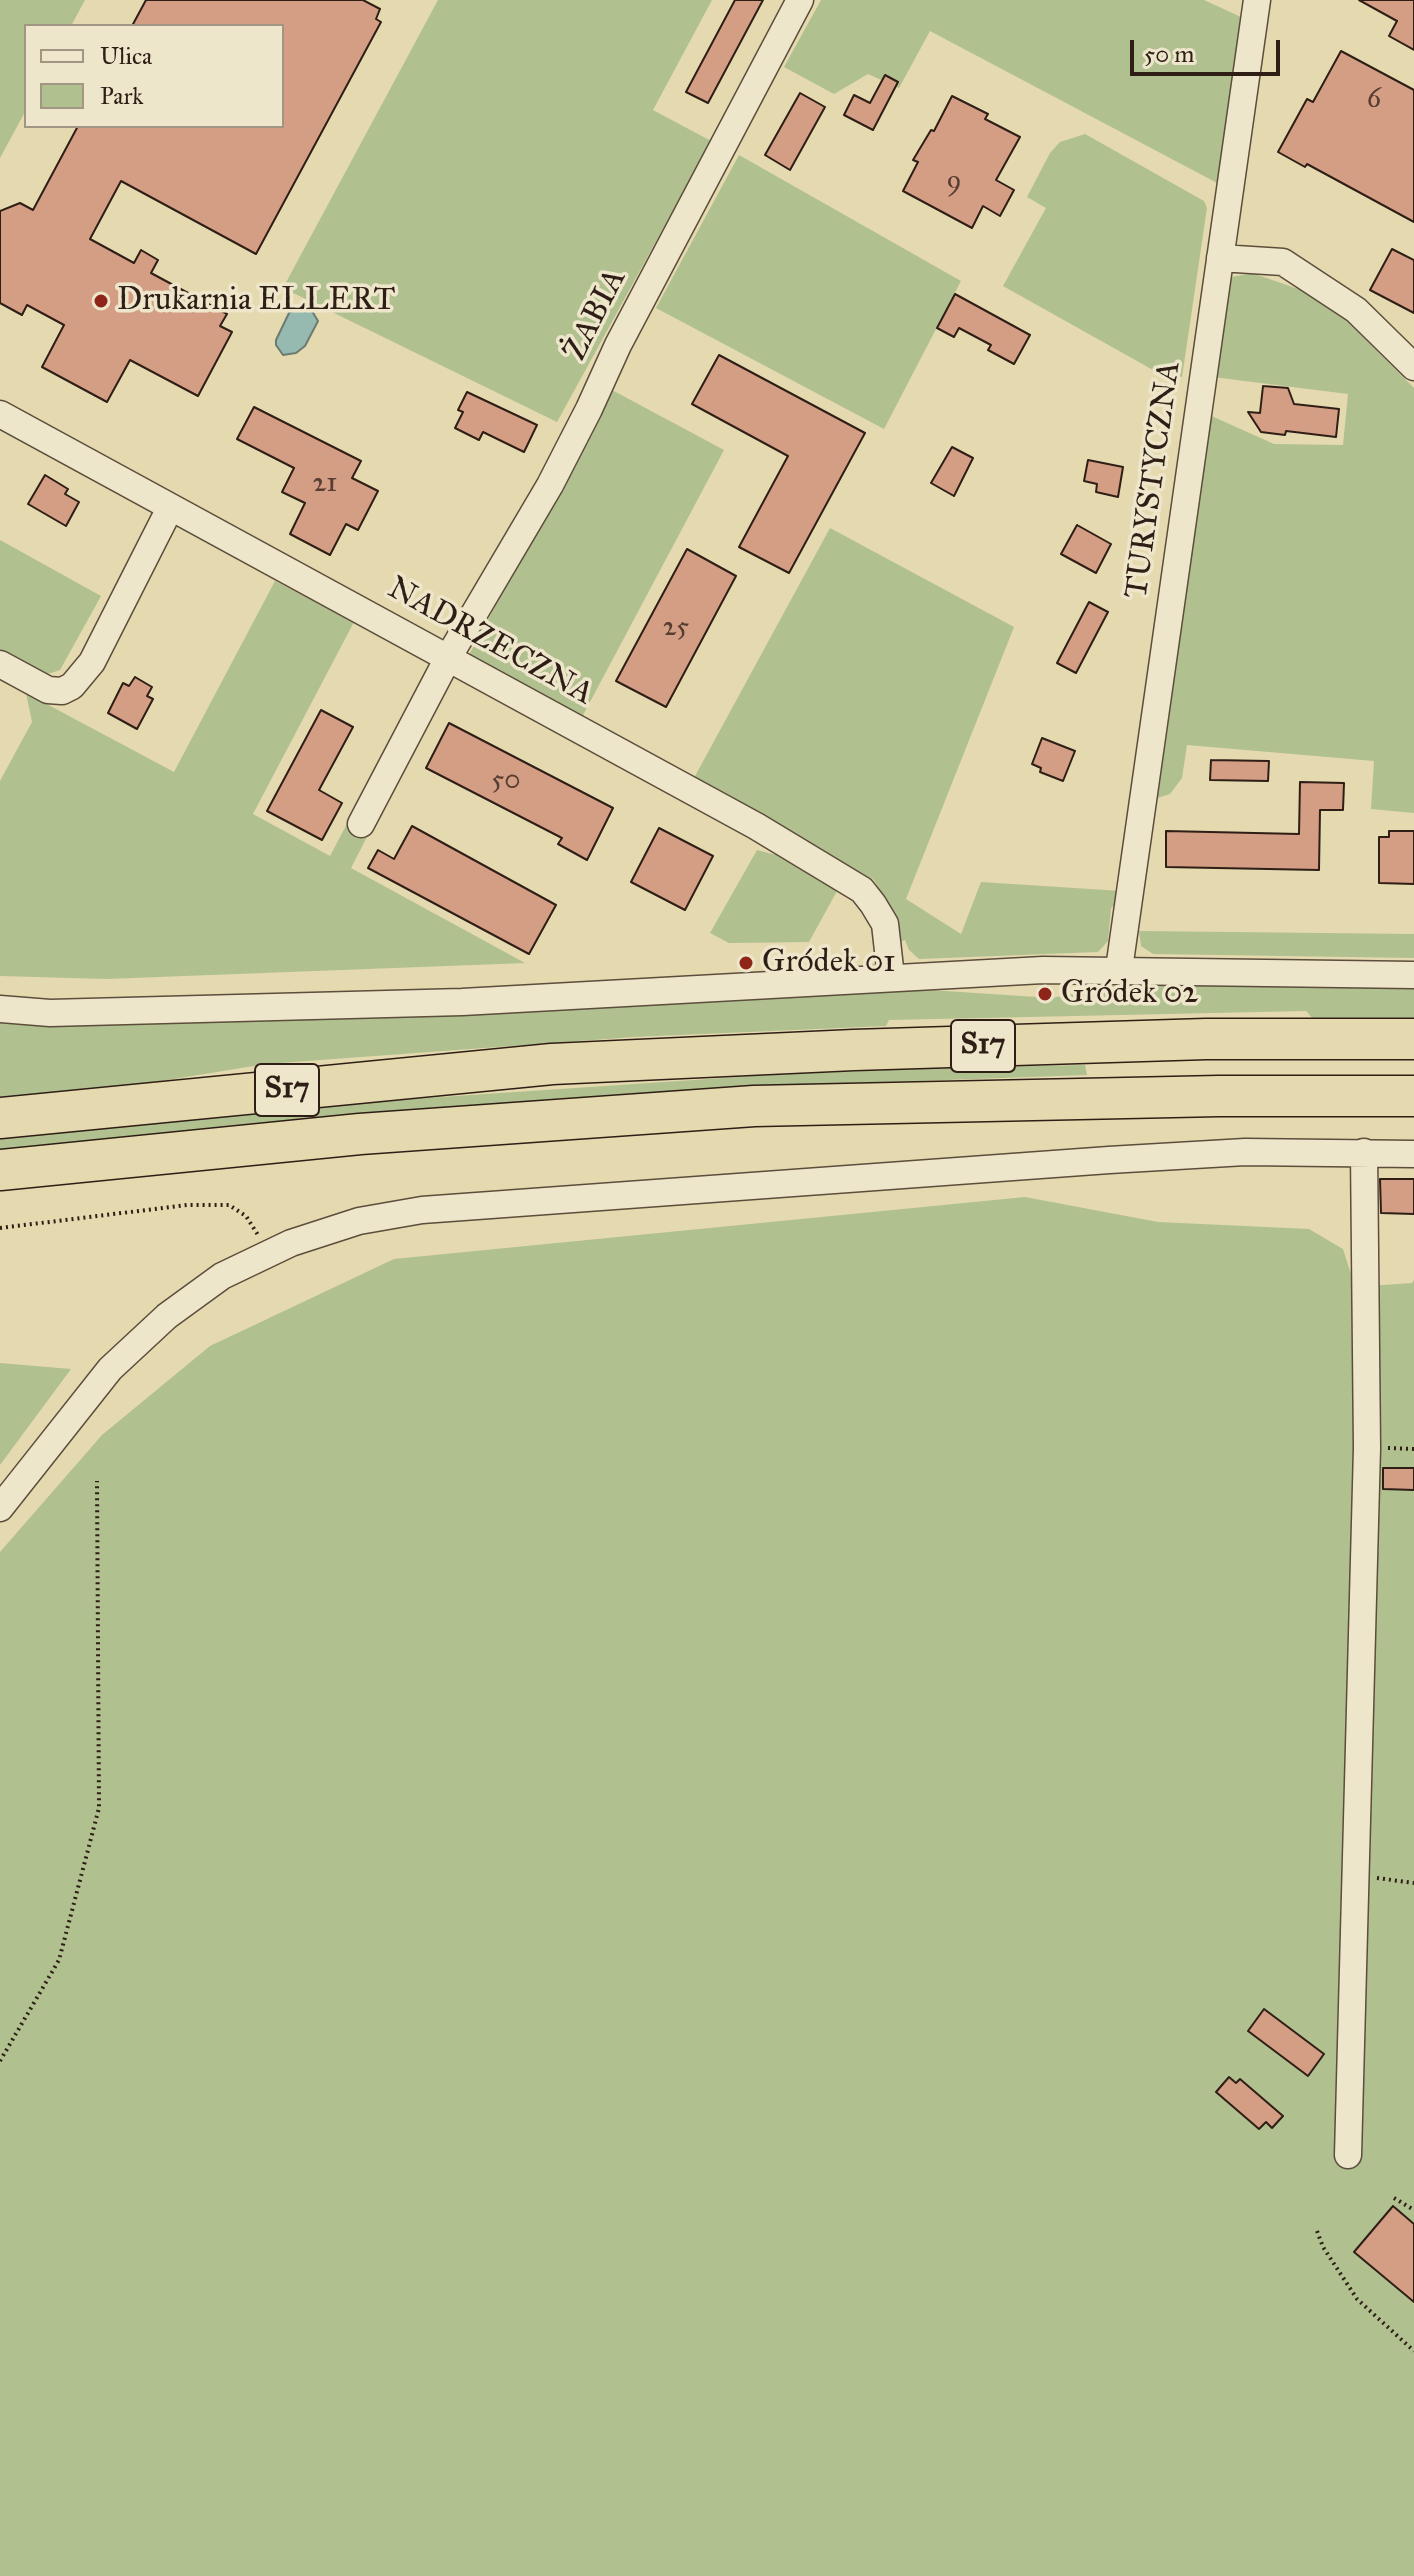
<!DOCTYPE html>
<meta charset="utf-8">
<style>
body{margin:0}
#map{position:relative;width:1414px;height:2576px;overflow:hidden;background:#e5d9af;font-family:"IM FELL Great Primer",serif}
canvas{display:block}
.legend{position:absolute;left:24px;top:24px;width:260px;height:104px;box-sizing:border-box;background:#eee6cb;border:2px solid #a19683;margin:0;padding:10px 14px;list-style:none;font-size:24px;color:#2e1e16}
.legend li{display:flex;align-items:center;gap:16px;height:40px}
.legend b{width:40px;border:2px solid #a19683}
.scale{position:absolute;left:1130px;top:40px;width:150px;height:36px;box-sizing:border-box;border:4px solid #2e1e16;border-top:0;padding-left:10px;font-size:24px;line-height:28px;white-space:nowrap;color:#2e1e16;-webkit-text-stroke:6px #eee6cb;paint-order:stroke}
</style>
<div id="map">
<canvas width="1414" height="2576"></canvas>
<ul class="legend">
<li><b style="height:10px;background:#eee6cb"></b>Ulica</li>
<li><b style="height:22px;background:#b0c08f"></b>Park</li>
</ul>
<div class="scale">50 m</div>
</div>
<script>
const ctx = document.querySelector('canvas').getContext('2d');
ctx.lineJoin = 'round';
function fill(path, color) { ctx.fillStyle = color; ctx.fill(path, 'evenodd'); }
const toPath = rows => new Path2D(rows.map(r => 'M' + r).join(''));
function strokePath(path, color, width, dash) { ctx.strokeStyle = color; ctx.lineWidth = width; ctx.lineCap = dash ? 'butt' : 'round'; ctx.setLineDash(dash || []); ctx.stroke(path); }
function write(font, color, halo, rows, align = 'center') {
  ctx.font = font + ' "IM FELL Great Primer",serif'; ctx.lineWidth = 7; ctx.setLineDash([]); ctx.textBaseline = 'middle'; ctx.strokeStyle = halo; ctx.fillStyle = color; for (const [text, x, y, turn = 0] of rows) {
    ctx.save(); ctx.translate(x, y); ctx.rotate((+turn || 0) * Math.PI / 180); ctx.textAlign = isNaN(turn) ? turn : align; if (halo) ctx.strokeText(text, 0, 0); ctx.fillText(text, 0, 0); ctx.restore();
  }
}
fill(toPath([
 [0,0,85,0,71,26,26,26,26,110,0,158],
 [438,0,712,0,653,110,711,141,557,422,283,288],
 [821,0,1204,0,1241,17,1219,184,930,31,899,88,868,74,834,94,784,67],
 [1085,134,1204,201,1207,208,1182,377,1162,375,1003,286,1046,208,1027,197,1050,153,1060,142],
 [739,155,961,281,884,429,656,308],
 [1252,273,1307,292,1343,317,1414,388,1414,813,1371,809,1374,761,1187,745,1182,778,1170,794,1151,800,1207,414,1274,444,1343,445,1348,394,1213,377,1227,278],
 [612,390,724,450,582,717,469,655],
 [830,528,1014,627,906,899,961,934,981,882,1121,891,1119,900,1111,908,1108,941,1098,952,919,959,909,950,905,940,900,942,887,903,874,880,694,778],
 [0,540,101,596,60,670,45,675,0,651],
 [275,581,354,622,253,814,330,856,348,822,369,833,351,868,525,963,106,979,0,976,0,781,32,722,26,693,174,772],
 [757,850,776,855,837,891,809,942,729,943,710,933],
 [1139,931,1414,934,1414,958,1153,954,1141,946],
 [1126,978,1414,987,1414,1019,1312,1018,1306,1011,889,1020,886,1026,634,1037,266,1064,26,1103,0,1102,0,1023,33,1025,593,1008,928,986,930,990,1052,998,1123,984],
 [1085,1065,1087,1075,805,1085,411,1110,0,1150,0,1139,397,1100,753,1076,932,1068],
 [1025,1197,1158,1222,1309,1229,1343,1249,1355,1287,1412,1283,1414,1280,1414,2576,0,2576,0,1552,102,1435,210,1346,394,1259],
 [0,1363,71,1369,0,1465]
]), '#b0c08f');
const water = toPath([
 [298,307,312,311,318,321,305,346,296,353,283,355,276,345,276,340,289,313,298,307]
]);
fill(water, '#96b9b0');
strokePath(water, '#6c7b72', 2);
const building = toPath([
 [146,0,363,0,380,9,376,19,381,22,256,254,121,181,90,239,134,263,141,250,158,260,151,273,227,314,220,326,232,332,198,396,130,360,107,402,42,367,64,325,27,305,22,315,0,303,0,211,20,203,33,210,78,126,282,126,282,26,132,26,146,0],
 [735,0,763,0,708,103,686,92,735,0],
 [1359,0,1414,0,1414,50,1389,36,1397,21,1359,0],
 [1341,51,1414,90,1414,222,1307,164,1305,167,1278,152,1307,99,1313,102,1341,51],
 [885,75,898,82,873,130,844,115,854,95,870,103,885,75],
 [800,93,825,107,790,170,765,155,800,93],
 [952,96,988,114,985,119,1020,137,996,180,1014,190,1000,216,983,206,972,228,903,191,918,162,913,160,931,130,934,131,952,96],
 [1392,249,1414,260,1414,313,1370,290,1392,249],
 [955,294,1030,335,1014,364,988,350,991,345,959,328,954,337,937,328,955,294],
 [719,355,865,433,789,573,739,547,788,456,692,404,719,355],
 [1263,386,1288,388,1294,404,1339,409,1336,437,1286,431,1285,435,1261,432,1248,412,1260,413,1263,386],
 [467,392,537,425,524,452,483,432,479,440,455,428,463,412,458,410,467,392],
 [254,407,361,461,352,478,378,491,358,530,346,524,330,555,290,534,305,503,282,492,294,468,237,439,254,407],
 [952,447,973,458,954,496,931,483,952,447],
 [1088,460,1123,467,1118,497,1096,492,1097,484,1084,481,1088,460],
 [45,475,68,489,65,494,79,502,66,526,28,504,45,475],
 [1077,525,1111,544,1096,573,1061,554,1077,525],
 [687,549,736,576,666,707,616,681,687,549],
 [1089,602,1108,612,1076,673,1057,663,1089,602],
 [135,677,152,687,147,696,153,699,137,729,108,713,123,683,129,686,135,677],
 [321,710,353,727,319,790,342,803,322,840,267,811,321,710],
 [449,723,613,808,587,860,558,844,562,838,426,768,449,723],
 [1042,738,1075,751,1063,781,1040,772,1041,768,1032,764,1042,738],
 [1211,760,1269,761,1268,781,1210,780,1211,760],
 [1300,782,1344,783,1343,810,1320,810,1319,870,1166,867,1166,831,1299,834,1300,782],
 [412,826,556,905,529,954,368,868,378,850,394,859,412,826],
 [659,828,713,856,685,910,631,882,659,828],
 [1389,831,1414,831,1414,884,1379,883,1379,837,1389,837,1389,831],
 [1380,1179,1414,1179,1414,1214,1381,1213,1380,1179],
 [1383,1468,1414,1468,1414,1490,1383,1489,1383,1468],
 [1264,2009,1324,2054,1308,2076,1248,2031,1264,2009],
 [1229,2077,1236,2083,1240,2079,1283,2116,1272,2128,1266,2122,1259,2129,1216,2092,1229,2077],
 [1393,2206,1414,2224,1414,2302,1354,2252,1393,2206]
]);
fill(building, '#d49e84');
strokePath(building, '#2e1e16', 2);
const minor = toPath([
 [1220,258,1283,262,1356,310,1414,367],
 [0,414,756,826,862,890,873,904,885,924,891,977],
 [0,664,48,690,62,691,72,686,92,662,170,508],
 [361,824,448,658,550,485,589,409,618,345,800,0],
 [1119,969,1257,0],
 [0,1009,50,1013,462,1002,1043,970,1414,975],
 [0,1508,110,1369,167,1316,222,1276,291,1243,359,1221,422,1210,1109,1160,1245,1152,1414,1154],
 [1348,2155,1367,1448,1364,1152]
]);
const highway = toPath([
 [0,1118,552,1064,854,1050,1206,1039,1414,1039],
 [0,1170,360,1134,754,1106,1219,1096,1414,1096]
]);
strokePath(minor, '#5c4d3c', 29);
strokePath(highway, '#2e1e16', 43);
strokePath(toPath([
 [0,1228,187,1205,229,1205,246,1216,258,1235],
 [1388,1448,1414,1449],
 [1377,1878,1414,1883],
 [0,2061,59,1960,99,1808,97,1481],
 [1394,2198,1414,2210],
 [1317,2231,1323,2247,1357,2299,1414,2351]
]), '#2e1e16', 4, [2, 4]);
strokePath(minor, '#eee6cb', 26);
strokePath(highway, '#e5d9af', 40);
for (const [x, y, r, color] of [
 [101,301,8,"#8f2418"],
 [746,963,8,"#8f2418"],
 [1045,994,8,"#8f2418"]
]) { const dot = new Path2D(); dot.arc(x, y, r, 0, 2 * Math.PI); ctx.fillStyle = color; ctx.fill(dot); strokePath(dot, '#eee6cb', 3); }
write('28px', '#583e32', null, [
 ["6",1374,100],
 ["9",954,182],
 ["21",325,484],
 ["25",676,628],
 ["50",506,781]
]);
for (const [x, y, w] of [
 [983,1046,64],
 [287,1090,64]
]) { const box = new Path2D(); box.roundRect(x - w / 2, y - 26, w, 52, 6); ctx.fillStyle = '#eee6cb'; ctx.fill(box); strokePath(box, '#2e1e16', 2); }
write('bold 30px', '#2e1e16', null, [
 ["S17",983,1046],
 ["S17",287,1090]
]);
write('32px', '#2e1e16', '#eee6cb', [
 ["Drukarnia ELLERT",117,301],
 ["Gródek 01",762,963],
 ["Gródek 02",1061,994]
], 'left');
write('32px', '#2e1e16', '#eee6cb', [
 ["ŻABIA",596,315,-63],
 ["TURYSTYCZNA",1154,480,-82],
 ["NADRZECZNA",490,642,29]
]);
</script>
